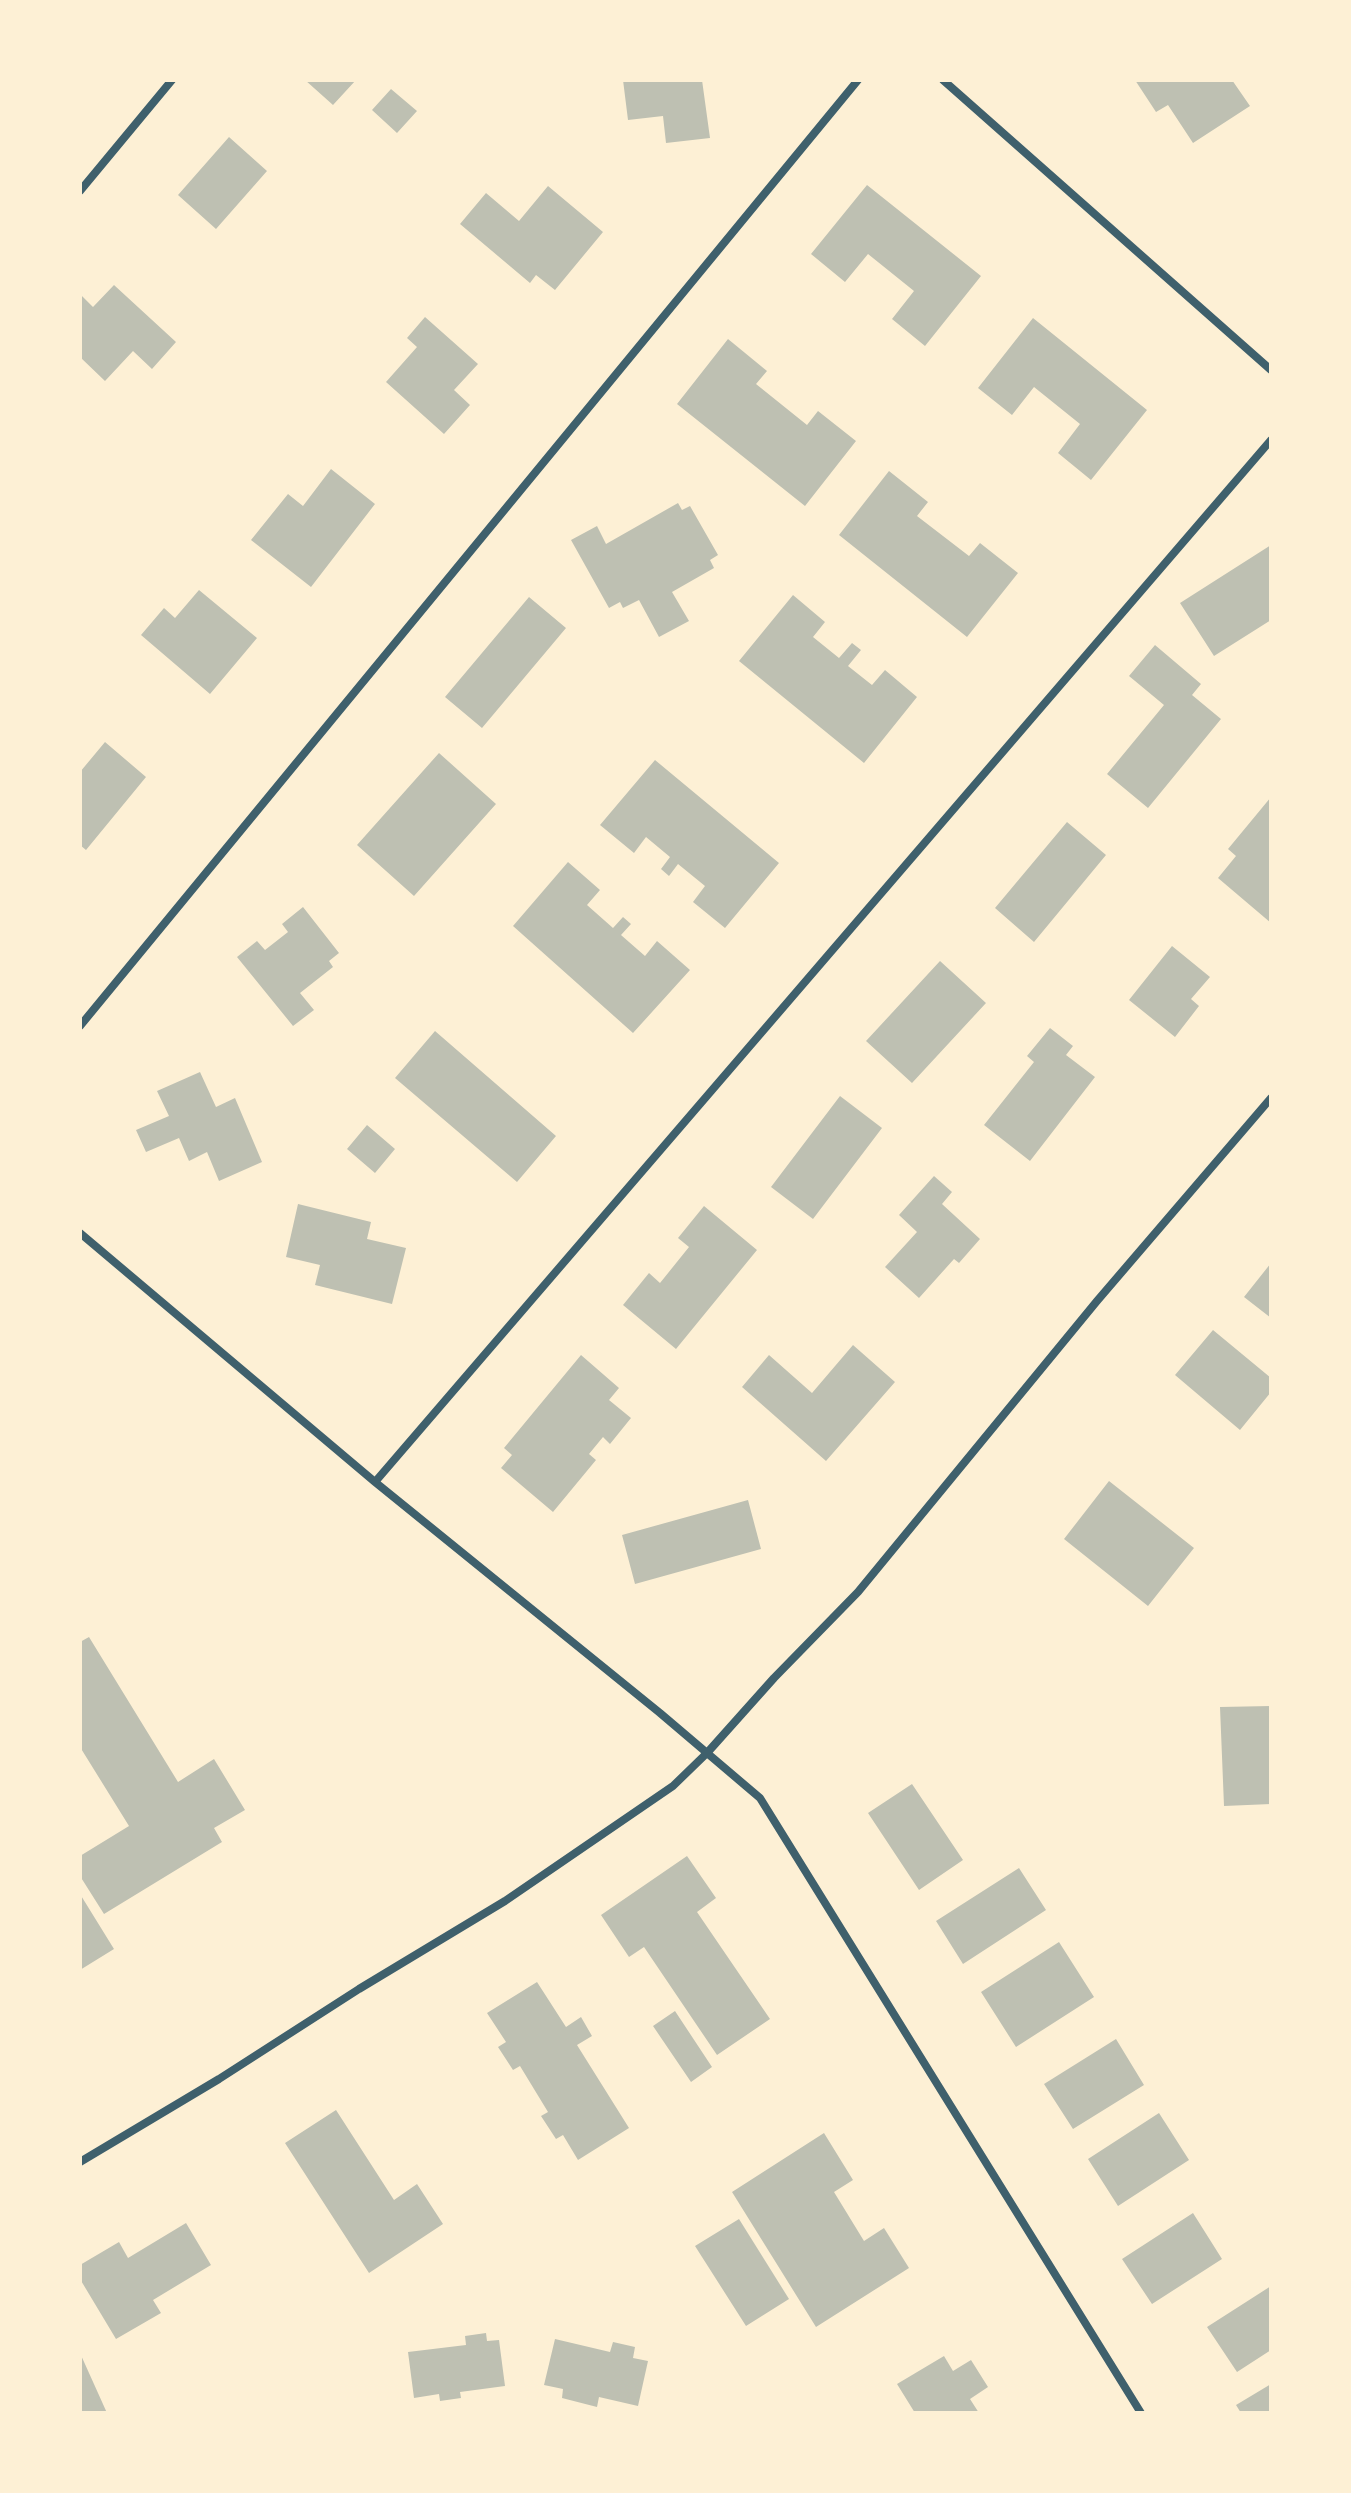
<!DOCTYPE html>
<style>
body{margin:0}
#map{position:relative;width:1351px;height:2493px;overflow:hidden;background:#fdf0d5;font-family:"Fira Sans Condensed",sans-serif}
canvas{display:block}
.frame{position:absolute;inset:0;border:82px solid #fdf0d5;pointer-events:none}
</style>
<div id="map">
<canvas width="1351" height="2493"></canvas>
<div class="frame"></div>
</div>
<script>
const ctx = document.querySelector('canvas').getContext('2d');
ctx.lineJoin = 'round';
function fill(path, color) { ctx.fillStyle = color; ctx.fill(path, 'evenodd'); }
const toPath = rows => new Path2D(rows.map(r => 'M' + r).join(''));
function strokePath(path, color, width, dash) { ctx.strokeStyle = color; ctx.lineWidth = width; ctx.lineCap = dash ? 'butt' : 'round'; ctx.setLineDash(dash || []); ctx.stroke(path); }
fill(toPath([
 [305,80,356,80,333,105],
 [623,80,702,80,710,138,666,143,663,116,628,120],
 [1135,80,1232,80,1250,106,1193,143,1168,105,1156,112],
 [391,89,417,111,397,133,372,110],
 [229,137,267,171,216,229,178,195],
 [867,185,981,276,925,346,892,319,914,291,868,254,845,282,811,254],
 [548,186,603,232,555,290,536,275,530,283,460,224,486,193,519,221],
 [114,285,176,342,152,369,133,351,105,381,80,357,80,294,93,307],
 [425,317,478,364,454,390,470,405,444,434,386,382,417,347,407,338],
 [1033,318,1147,410,1091,480,1058,453,1080,424,1034,387,1012,415,978,388],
 [728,339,767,371,756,384,807,425,818,411,856,441,805,506,677,404],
 [331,469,375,504,311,587,251,540,288,494,303,506],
 [889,471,928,502,917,516,969,556,980,543,1018,573,967,637,839,535],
 [678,503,682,510,690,506,718,555,710,560,714,568,672,592,689,621,659,637,639,600,623,608,620,602,609,608,571,540,597,526,606,544],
 [1271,545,1271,620,1214,656,1180,603],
 [199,590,257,638,210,694,141,635,164,608,175,618],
 [793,595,825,622,813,637,839,658,852,643,861,650,848,666,872,685,885,670,917,697,864,763,739,661],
 [529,597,566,628,482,728,445,697],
 [1155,645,1201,684,1192,695,1221,719,1148,808,1107,774,1164,705,1129,676],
 [105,742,146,777,86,850,80,845,80,772],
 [439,753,496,804,414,896,357,845],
 [655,760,779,863,725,928,693,902,705,886,678,864,669,876,661,869,670,857,646,837,634,853,600,825],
 [1271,797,1271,923,1218,878,1236,856,1228,849],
 [1067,822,1106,855,1034,942,995,908],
 [568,862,600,890,587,905,613,928,623,917,631,924,621,935,645,956,657,941,690,970,633,1033,513,926],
 [303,907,339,953,329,961,333,967,300,993,314,1010,293,1026,237,957,257,941,265,950,288,932,282,924],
 [1172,946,1210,977,1191,999,1199,1006,1175,1037,1129,1000],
 [940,961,986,1003,912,1083,866,1041],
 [1050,1028,1073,1046,1066,1055,1095,1077,1030,1161,984,1125,1034,1062,1027,1056],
 [435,1031,556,1136,517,1182,395,1078],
 [200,1072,216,1107,235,1098,262,1162,219,1181,207,1152,189,1161,179,1138,146,1152,136,1130,169,1116,157,1091],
 [840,1096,882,1128,813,1219,771,1187],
 [367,1125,395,1149,375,1173,347,1149],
 [934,1176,952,1192,942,1204,980,1239,959,1263,954,1259,919,1298,885,1267,917,1232,899,1215],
 [298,1204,371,1222,367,1239,406,1248,392,1304,315,1285,320,1265,286,1257],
 [704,1206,757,1250,676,1349,623,1305,649,1273,660,1283,689,1247,678,1238],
 [1271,1263,1271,1318,1244,1297],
 [1213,1330,1271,1378,1271,1392,1240,1430,1175,1375],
 [853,1345,895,1382,826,1461,742,1387,769,1355,812,1393],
 [581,1355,619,1388,609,1400,631,1418,610,1444,603,1437,589,1454,596,1460,553,1512,501,1468,512,1455,504,1448],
 [1109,1481,1194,1548,1148,1606,1064,1539],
 [748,1500,761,1549,635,1584,622,1535],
 [89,1637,178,1782,214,1759,245,1810,214,1828,222,1842,104,1914,80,1876,80,1856,129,1826,80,1747,80,1642],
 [1271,1706,1271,1804,1224,1806,1220,1707],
 [912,1784,963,1860,919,1890,868,1813],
 [687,1856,716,1898,697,1912,770,2019,717,2055,644,1947,629,1957,601,1915],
 [1019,1868,1046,1910,963,1964,936,1921],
 [80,1894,114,1949,80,1970],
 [1059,1942,1094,1997,1016,2047,981,1992],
 [537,1982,566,2027,581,2017,592,2036,577,2045,629,2128,578,2160,563,2135,556,2139,541,2116,548,2112,520,2066,513,2070,498,2047,506,2042,487,2013],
 [675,2011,712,2067,691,2082,653,2026],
 [1116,2039,1144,2085,1073,2129,1044,2084],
 [336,2110,394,2200,417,2184,443,2224,369,2273,285,2143],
 [1159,2113,1189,2160,1118,2206,1088,2159],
 [824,2133,853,2180,834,2192,864,2241,884,2228,909,2268,816,2327,732,2192],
 [1193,2213,1222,2259,1152,2304,1122,2259],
 [739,2219,789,2299,746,2326,695,2246],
 [186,2223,211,2265,153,2300,161,2313,116,2339,80,2279,80,2265,119,2242,128,2258],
 [1271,2286,1271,2350,1237,2372,1207,2327],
 [486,2333,487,2341,499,2340,505,2386,460,2392,461,2398,440,2401,439,2394,414,2398,408,2352,466,2345,465,2336],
 [555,2339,610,2352,613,2342,635,2347,633,2358,648,2361,638,2406,599,2397,597,2407,562,2398,563,2389,544,2385],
 [80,2353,107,2413,80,2413],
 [944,2356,953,2371,971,2360,988,2387,970,2399,979,2413,915,2413,897,2384],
 [1271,2384,1271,2413,1241,2413,1236,2405]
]), '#bec0b2');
strokePath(toPath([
 [943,80,1271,370],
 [80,191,172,80],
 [80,1026,858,80],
 [80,1233,375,1482,660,1713,760,1798,1141,2413],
 [375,1482,1271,440],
 [80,2162,219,2079,359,1989,505,1901,673,1786,707,1753,774,1678,858,1592,1097,1301,1271,1098]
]), '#3f606c', 8);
</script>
